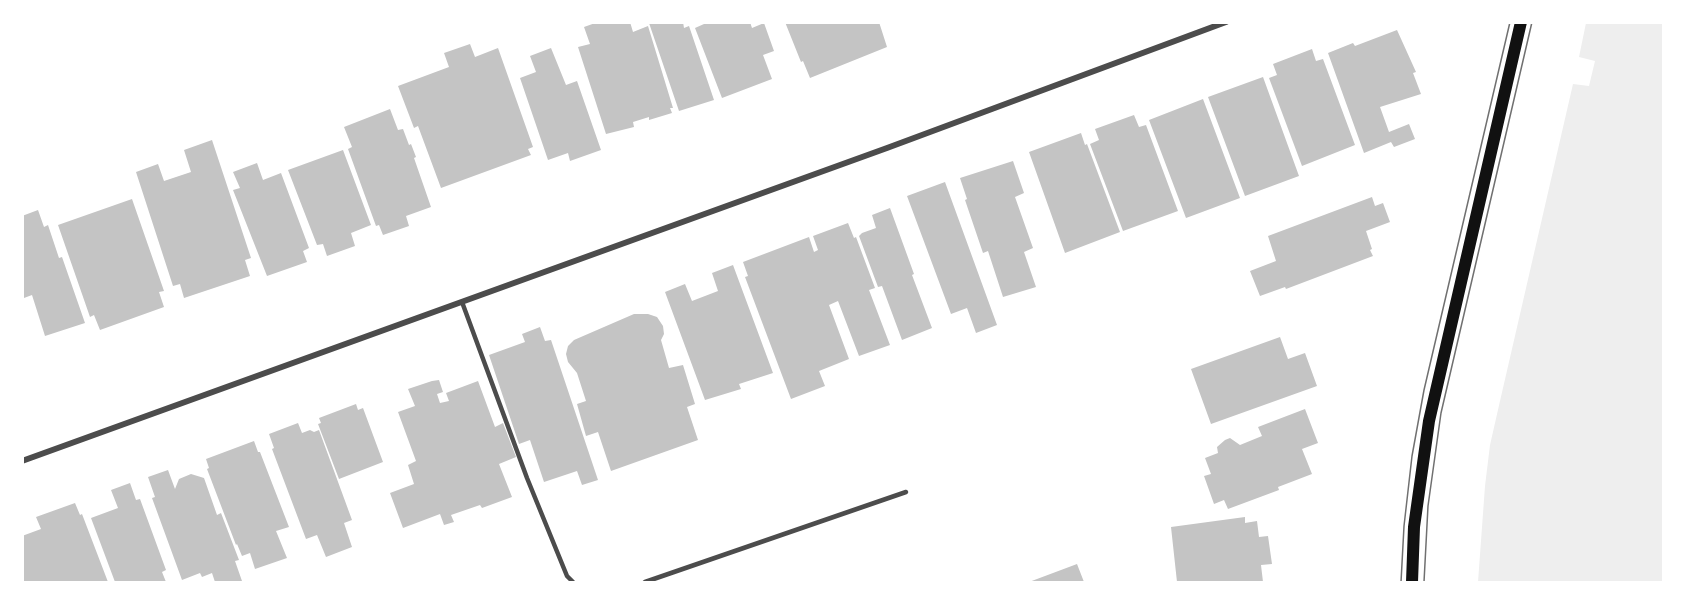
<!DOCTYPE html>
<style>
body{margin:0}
#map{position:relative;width:1686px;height:605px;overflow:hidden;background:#fff;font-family:"Playfair Display",serif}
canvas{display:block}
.frame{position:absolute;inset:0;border:24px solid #fff;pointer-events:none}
</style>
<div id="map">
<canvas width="1686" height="605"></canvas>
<div class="frame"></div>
</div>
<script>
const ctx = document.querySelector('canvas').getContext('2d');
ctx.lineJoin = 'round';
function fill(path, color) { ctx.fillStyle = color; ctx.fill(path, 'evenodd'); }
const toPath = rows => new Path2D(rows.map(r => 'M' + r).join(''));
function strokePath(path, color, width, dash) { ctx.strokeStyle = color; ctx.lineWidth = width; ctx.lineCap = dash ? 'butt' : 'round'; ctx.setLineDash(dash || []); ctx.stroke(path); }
fill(toPath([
 [1586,23,1663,23,1663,582,1478,582,1485,486,1490,445,1500,401,1573,84,1589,86,1595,61,1579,57]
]), '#eee');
fill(toPath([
 [598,22,630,22,633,32,648,26,673,108,670,108,672,113,649,120,649,117,633,122,634,127,606,134,578,47,590,44,584,27],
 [652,22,683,22,684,28,689,26,714,100,679,111,649,23],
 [703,22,750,22,752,28,764,23,774,51,763,55,772,79,722,98,695,28,704,24],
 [785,22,879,22,887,47,810,78,803,61,801,62],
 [1397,30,1416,72,1413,73,1421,94,1380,107,1389,132,1409,124,1415,139,1394,147,1391,142,1364,153,1328,53,1353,43,1355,46],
 [470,44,475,57,498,48,533,147,528,149,531,155,441,188,418,126,414,128,398,86,449,67,444,53],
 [551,48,566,85,577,81,601,150,570,161,568,153,548,160,520,78,536,72,530,56],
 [1312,49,1316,61,1323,59,1355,145,1302,166,1269,78,1277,75,1273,64],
 [1263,77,1299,176,1245,196,1208,97],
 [1203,99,1240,198,1186,218,1149,120],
 [390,109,398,130,403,129,409,145,411,144,416,157,414,158,431,207,406,216,409,226,383,235,379,225,376,226,348,149,352,147,344,127],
 [1134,115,1139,127,1146,125,1178,211,1123,231,1090,144,1099,140,1095,129],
 [1081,133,1085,145,1087,144,1120,232,1065,253,1029,152],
 [212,140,251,258,245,260,250,276,184,298,180,284,173,286,136,172,158,164,164,181,191,172,184,150],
 [343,150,371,225,351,233,355,246,327,256,323,244,317,245,288,170],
 [1013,161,1024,193,1015,197,1033,248,1024,252,1036,287,1003,297,988,251,983,253,965,200,967,199,960,178],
 [257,163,263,180,281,173,309,248,303,251,307,262,267,276,233,190,240,188,233,172],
 [945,182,997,325,976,333,967,308,951,314,907,196],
 [1372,197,1375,206,1383,203,1390,222,1366,231,1372,249,1370,250,1373,256,1286,289,1285,287,1260,296,1250,271,1276,261,1268,236],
 [132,199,164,291,159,292,164,307,100,330,94,315,90,317,58,225],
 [890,208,914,274,912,275,932,328,902,340,882,286,878,287,859,236,862,233,876,228,872,215],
 [38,210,44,227,48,225,59,258,62,257,85,323,45,336,32,295,24,298,22,292,22,216],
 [848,223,854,238,856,237,875,288,869,290,890,345,859,356,838,301,829,305,849,359,819,371,825,386,791,399,745,277,748,276,743,262,809,237,814,252,818,250,813,236],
 [733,265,773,373,739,384,741,389,705,400,665,292,685,284,692,301,718,291,712,273],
 [634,314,648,314,657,317,663,326,664,334,661,340,669,368,683,365,695,404,687,407,698,440,611,471,598,432,586,436,577,404,586,401,577,373,568,362,566,354,568,346,574,340],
 [540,327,545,341,551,340,598,480,582,485,577,471,544,482,530,440,519,444,489,355,525,342,522,334],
 [1280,337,1288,359,1305,353,1317,386,1211,424,1191,369],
 [439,380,443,392,437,394,440,403,449,401,446,393,478,381,495,427,503,423,516,457,499,464,512,497,482,508,480,505,451,515,454,522,444,525,440,514,403,528,390,493,414,484,408,465,416,461,398,412,415,406,408,389,432,381],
 [356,404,358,410,363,408,383,462,339,479,318,424,321,423,319,418],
 [1305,409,1318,443,1302,449,1312,474,1278,487,1279,490,1228,509,1224,500,1214,504,1204,476,1211,474,1205,458,1218,453,1217,447,1225,440,1230,438,1240,445,1262,436,1258,427],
 [298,423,302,433,310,430,314,432,319,430,352,520,344,523,352,547,326,557,317,535,306,539,272,449,274,448,269,434],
 [254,441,258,452,260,452,289,527,276,531,287,558,255,569,250,553,242,556,237,544,236,545,207,469,209,468,206,459],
 [168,470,175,489,179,479,191,474,204,478,217,515,221,513,239,560,235,561,242,581,215,582,212,573,202,577,200,573,182,580,152,498,155,497,148,477],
 [130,483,136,500,140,499,166,570,162,572,166,582,115,582,91,518,118,508,111,490],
 [75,503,80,515,82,514,108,582,22,582,22,536,41,529,36,517],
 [1245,517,1245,523,1257,521,1259,537,1268,536,1272,564,1261,565,1263,582,1177,582,1171,527],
 [1077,564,1084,582,1029,582]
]), '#c4c4c4');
strokePath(toPath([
 [462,302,527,478,567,576,573,582],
 [645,582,906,492]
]), '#4c4c4c', 4.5);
strokePath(toPath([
 [22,461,887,148,1226,22]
]), '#4c4c4c', 6);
strokePath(toPath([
 [1412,582,1414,527,1429,421,1521,22]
]), '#111', 12);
strokePath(toPath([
 [1401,582,1404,526,1412,456,1424,390,1510,22],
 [1424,582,1428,506,1441,413,1532,22]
]), '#707070', 1.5);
</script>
